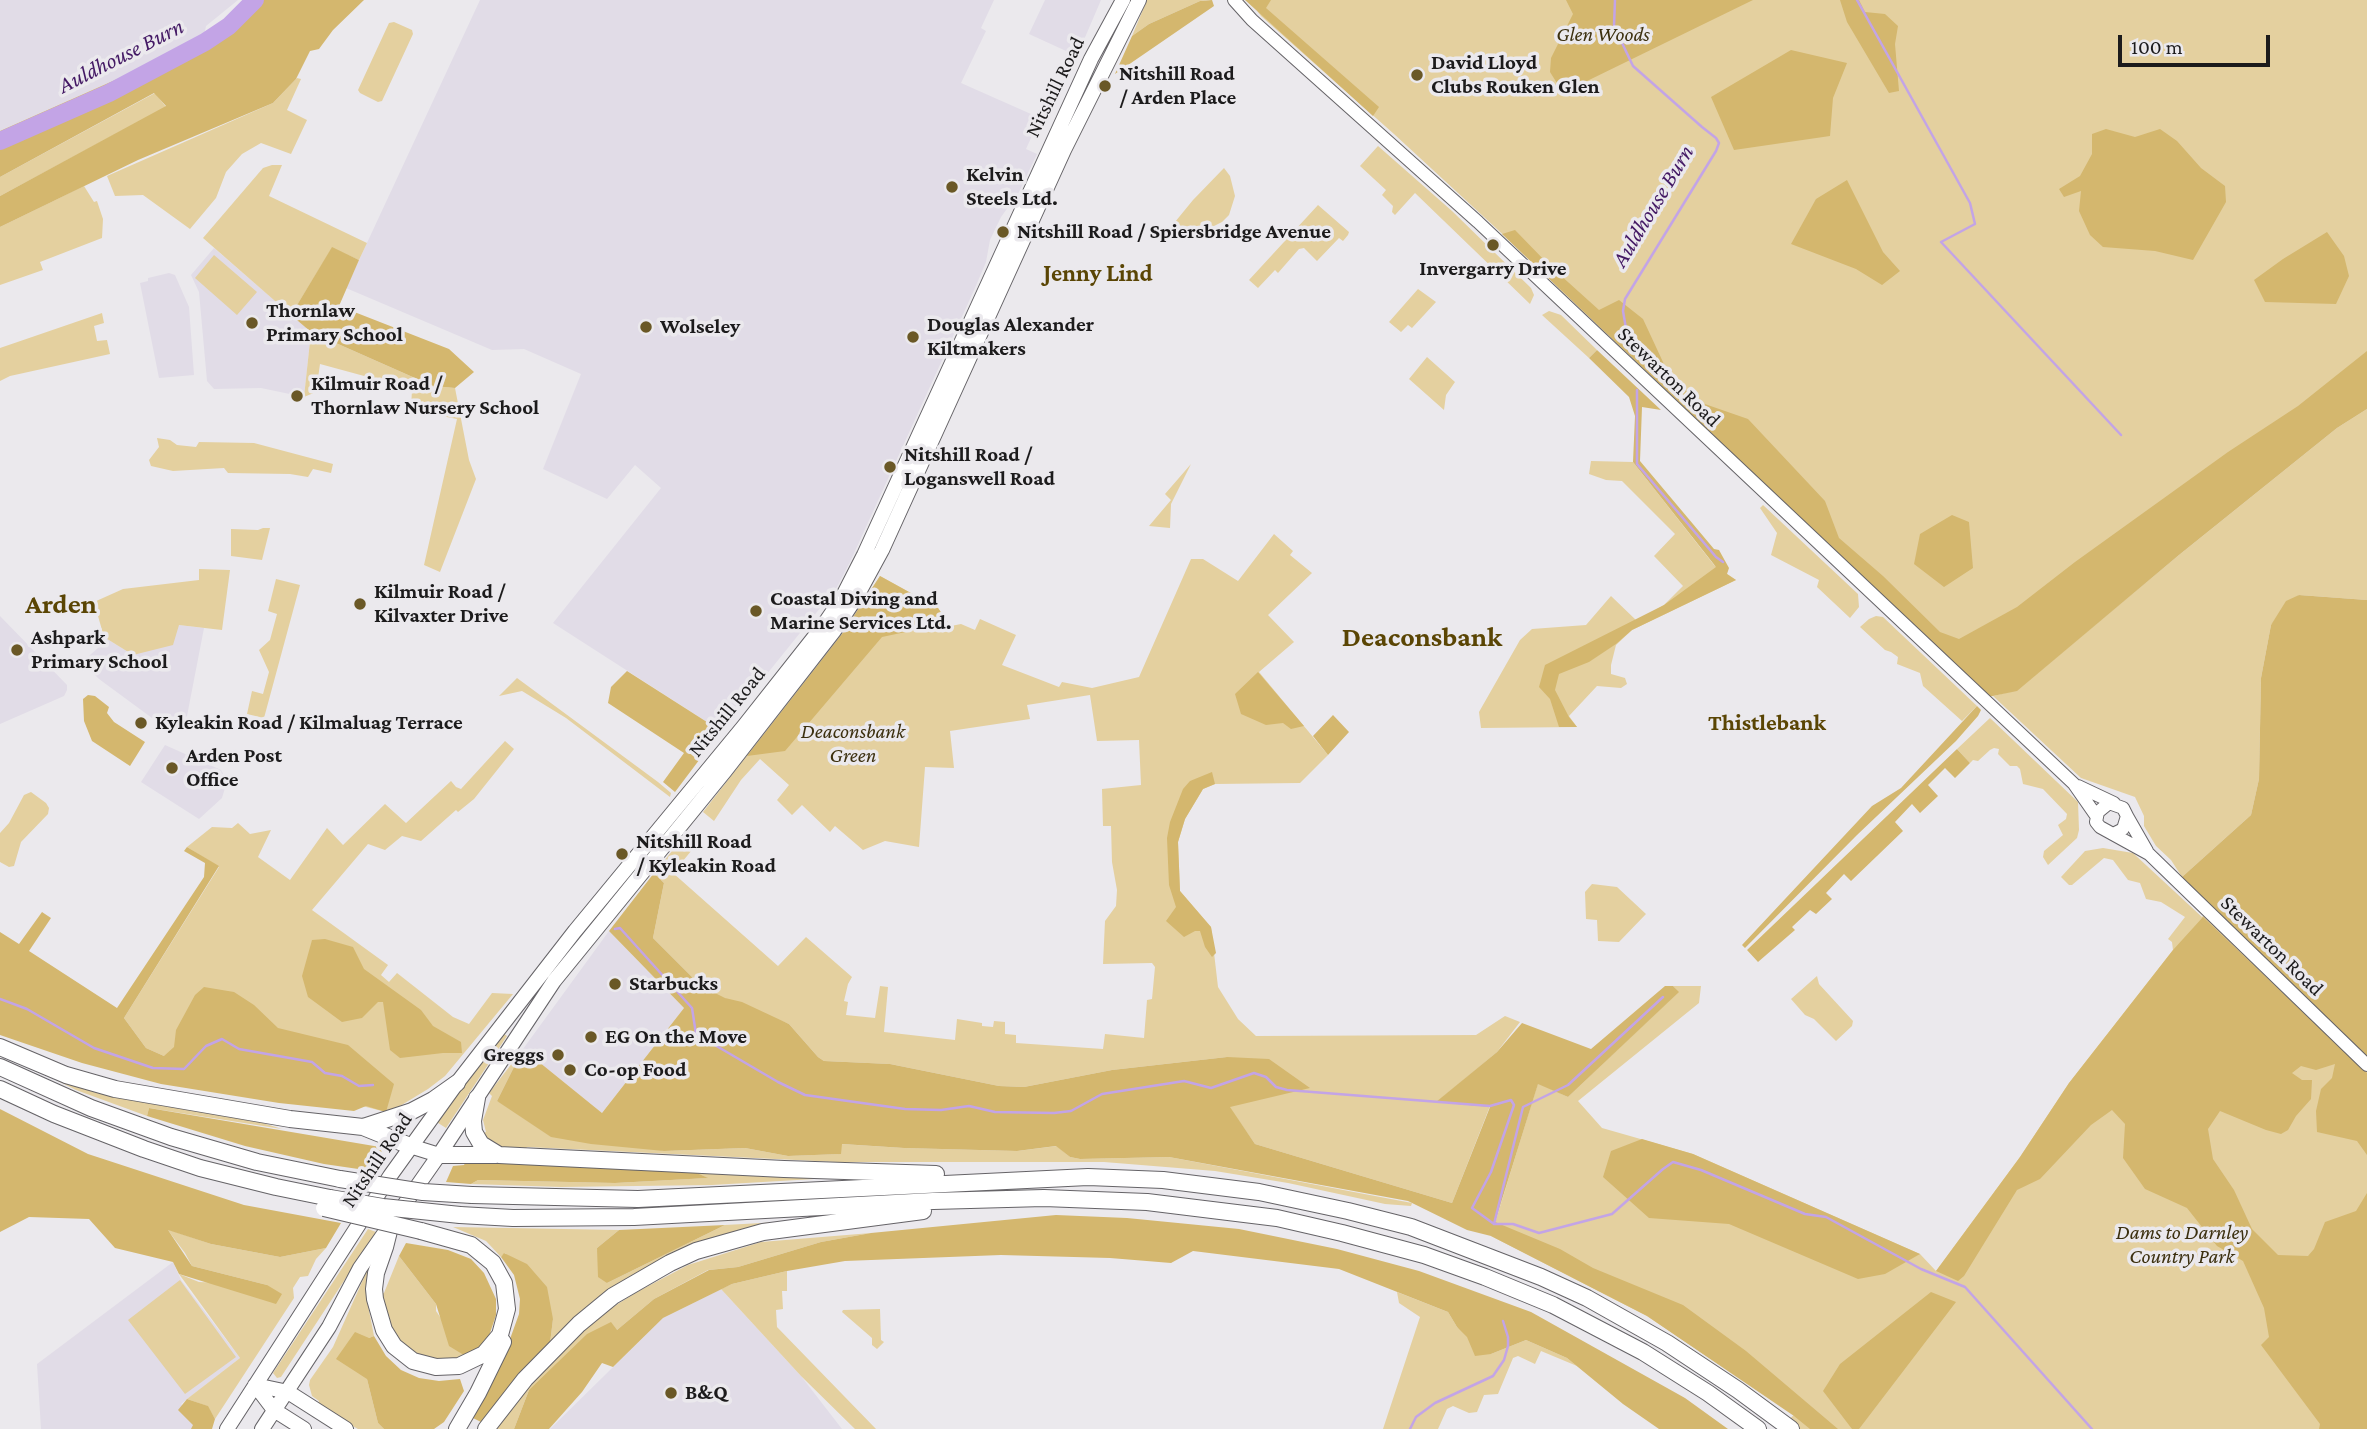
<!DOCTYPE html>
<style>
body{margin:0}
#map{position:relative;width:2367px;height:1429px;overflow:hidden;background:#ebe9ed;font-family:"Crimson Pro",serif}
canvas{display:block}
.scale{position:absolute;left:2118px;top:35px;width:152px;height:32px;box-sizing:border-box;border:4px solid #1c1b1c;border-top:0;padding-left:9px;font-size:21px;line-height:24px;white-space:nowrap;color:#1c1b1c;-webkit-text-stroke:5px #ebe9ed;paint-order:stroke}
</style>
<div id="map">
<canvas width="2367" height="1429"></canvas>
<div class="scale">100 m</div>
</div>
<script>
const ctx = document.querySelector('canvas').getContext('2d');
ctx.lineJoin = 'round';
function fill(path, color) { ctx.fillStyle = color; ctx.fill(path, 'evenodd'); }
const toPath = rows => new Path2D(rows.map(r => 'M' + r).join(''));
function strokePath(path, color, width, dash) { ctx.strokeStyle = color; ctx.lineWidth = width; ctx.lineCap = dash ? 'butt' : 'round'; ctx.setLineDash(dash || []); ctx.stroke(path); }
function write(font, color, halo, rows, align = 'center') {
  ctx.font = font + ' "Crimson Pro",serif'; ctx.lineWidth = 7; ctx.setLineDash([]); ctx.textBaseline = 'middle'; ctx.strokeStyle = halo; ctx.fillStyle = color; for (const [text, x, y, turn = 0] of rows) {
    ctx.save(); ctx.translate(x, y); ctx.rotate((+turn || 0) * Math.PI / 180); ctx.textAlign = isNaN(turn) ? turn : align; if (halo) ctx.strokeText(text, 0, 0); ctx.fillText(text, 0, 0); ctx.restore();
  }
}
fill(toPath([
 [0,0,238,0,206,26,203,41,0,131],
 [480,0,994,0,981,28,986,31,961,83,1040,118,1026,149,1037,154,1019,192,1001,217,990,240,986,262,975,288,850,562,837,587,721,731,553,623,661,488,635,465,607,499,543,469,581,374,524,349,492,350,346,288],
 [1045,0,1101,0,1077,56,1029,34],
 [214,248,311,332,304,397,261,388,214,389,207,381,199,292,191,275],
 [169,273,175,275,189,307,194,375,159,378,140,283,148,281,148,278],
 [0,616,67,685,67,690,64,696,0,724],
 [179,625,204,628,187,716,172,729,167,729,99,679,82,662,98,648,104,637,133,655],
 [165,745,221,770,227,781,222,798,199,819,141,782],
 [609,931,684,1008,602,1113,523,1049],
 [173,1262,181,1280,240,1358,181,1404,205,1429,41,1429,37,1364],
 [721,1289,801,1376,842,1429,550,1429,663,1318]
]), '#e1dce7');
fill(toPath([
 [1147,0,1208,0,1200,1,1149,24,1132,36],
 [1249,0,2367,0,2367,391,1968,677,1497,229,1394,134,1261,16],
 [394,22,412,30,413,34,382,101,378,102,360,93,358,90,389,23],
 [297,78,301,79,287,110,307,120,291,154,261,143,242,154,226,172,216,198,190,229,143,195,115,196,107,176,273,103],
 [155,93,166,107,0,196,0,177],
 [1378,146,1452,211,1531,288,1534,295,1530,304,1415,193,1395,215,1392,212,1393,206,1382,195,1386,190,1360,166],
 [272,165,282,165,269,196,367,243,359,260,332,248,291,315,203,238,263,168],
 [1224,168,1230,176,1235,196,1229,215,1222,222,1204,231,1184,228,1175,222,1193,200],
 [84,186,94,202,97,201,103,219,102,238,40,262,43,270,0,285,0,227],
 [1318,205,1349,232,1348,235,1343,241,1339,238,1317,261,1304,248,1299,249,1278,273,1275,270,1258,288,1249,280],
 [214,255,257,292,237,315,195,278],
 [1418,289,1436,302,1412,328,1408,325,1401,332,1389,322],
 [1549,311,1561,315,1597,350,1589,358,1542,315],
 [102,313,104,323,94,326,97,341,107,340,110,354,10,376,0,381,0,348],
 [311,332,433,386,455,388,469,460,476,479,440,572,424,565,457,419,411,410,412,389,320,364,316,392,304,397],
 [1427,357,1455,382,1446,395,1444,410,1409,379],
 [2367,409,2367,600,2299,595,2271,625,2261,678,2259,779,2251,815,2182,877,2171,860,2156,846,2144,826,2144,816,2135,797,2081,778,1993,696,2017,690,2179,555,2337,428],
 [157,438,170,440,177,445,196,447,199,442,254,443,333,464,331,473,313,469,308,477,290,474,228,473,224,468,173,471,151,466,149,460,159,447],
 [1591,461,1633,462,1714,565,1736,580,1632,630,1616,645,1611,665,1611,674,1625,678,1627,684,1621,688,1597,686,1569,716,1577,727,1481,728,1479,712,1520,640,1532,629,1586,625,1611,596,1637,621,1664,605,1683,586,1654,556,1675,534,1622,481,1606,480,1589,474],
 [1191,464,1171,504,1170,528,1149,526,1171,500,1165,494],
 [1763,505,1858,594,1859,607,1850,618,1817,587,1819,580,1771,555,1777,533,1760,508],
 [263,528,270,528,262,560,231,556,231,529,258,530],
 [1274,534,1293,551,1290,555,1312,573,1268,615,1294,642,1259,672,1328,755,1300,783,1215,784,1203,789,1185,819,1178,842,1180,891,1211,927,1218,987,1238,1019,1256,1036,1476,1035,1505,1016,1520,1022,1497,1052,1437,1102,1490,1106,1452,1203,1255,1144,1229,1107,1227,1057,1112,1070,1024,1087,999,1086,890,1064,824,1061,818,1057,789,1024,711,993,701,986,653,938,664,883,654,873,681,840,686,835,694,835,701,839,673,873,778,966,806,937,852,977,848,984,844,1001,848,1002,846,1015,875,1018,880,986,888,987,884,1032,955,1040,957,1019,982,1023,982,1026,993,1027,994,1021,1005,1022,1005,1034,1016,1035,1016,1043,1103,1049,1105,1034,1144,1038,1147,1000,1152,999,1155,967,1152,963,1103,964,1105,921,1116,906,1117,890,1112,862,1111,826,1103,826,1102,789,1141,785,1139,740,1097,741,1090,695,1027,705,1030,719,950,731,954,768,925,767,919,847,885,841,863,850,835,826,830,832,802,805,792,815,777,800,789,785,760,759,741,780,714,821,703,812,842,634,880,576,938,608,951,626,961,624,975,630,980,619,1016,635,1002,665,1059,687,1062,682,1092,688,1139,677,1191,559,1203,559,1238,581],
 [199,569,230,570,222,630,179,625,173,645,133,655,104,637,94,602,123,589,199,580],
 [276,579,300,585,264,718,247,714,252,691,263,694,269,672,259,650,270,640,277,614,268,611],
 [1876,616,1883,617,1977,706,1962,721,1923,686,1920,673,1897,664,1898,657,1891,652,1885,650,1860,627,1869,619],
 [517,678,658,782,671,793,670,797,566,718,522,691,499,696],
 [1990,718,2078,802,2079,830,2077,838,2048,865,2043,857,2044,851,2063,835,2058,825,2066,819,2067,814,2043,789,2023,784,2020,769,2017,766,2010,766,1998,754,1999,749,1994,748,1990,750,1978,761,1973,760,1970,763,1957,749],
 [505,741,514,749,474,799,458,812,456,810,421,841,402,836,385,850,368,844,312,910,388,965,381,975,389,982,397,973,453,1017,469,1024,492,993,513,994,445,1076,428,1089,400,1106,386,1112,164,1056,146,1048,124,1018,219,867,187,847,212,827,232,828,238,823,250,834,271,830,258,857,290,880,327,828,343,845,385,804,406,823,451,781,456,787,461,789],
 [31,792,46,803,49,808,48,814,21,842,14,866,9,867,0,862,0,833,9,823,24,795],
 [2103,848,2133,853,2202,917,2208,911,2367,1064,2367,1429,1778,1429,1794,1415,1647,1316,1491,1236,1538,1083,1568,1097,1678,992,1673,986,1701,986,1699,1003,1578,1101,1602,1128,1693,1154,1920,1254,1936,1271,2020,1157,2069,1083,2173,950,2172,942,2168,939,2185,917,2161,902,2146,899,2140,883,2128,880,2113,860,2104,858,2072,885,2069,885,2061,877,2085,851],
 [1592,884,1617,887,1646,914,1619,942,1598,941,1597,920,1586,919,1585,892],
 [1817,976,1819,984,1853,1021,1852,1026,1836,1041,1814,1019,1805,1015,1791,999],
 [503,1033,507,1036,446,1128,435,1121],
 [523,1049,497,1101,664,1151,745,1148,788,1156,840,1154,841,1144,904,1148,1017,1151,1057,1146,1070,1157,1080,1159,1169,1157,1412,1203,1411,1206,1385,1204,1288,1183,1215,1171,1104,1162,837,1162,527,1147,526,1149,504,1148,491,1143,483,1133,486,1132,483,1120,492,1096,489,1093],
 [56,1080,97,1093,260,1122,282,1129,149,1108,147,1116,76,1090],
 [686,1168,814,1174,814,1179,712,1185,561,1187,471,1184,478,1180,615,1183,707,1178],
 [798,1221,625,1283,596,1299,550,1343,553,1319,505,1253,501,1257,486,1241,453,1227,619,1230,597,1248,607,1283,725,1225],
 [167,1229,211,1244,280,1257,326,1248,316,1259,308,1276,300,1277,293,1288,294,1298,215,1419,207,1406,187,1399,240,1358,179,1274,199,1282,267,1285,192,1266,185,1253],
 [368,1229,376,1232,281,1377,277,1378,273,1373],
 [871,1233,821,1242,738,1267,708,1270,654,1299,617,1330,529,1390,514,1429,493,1429,553,1355,600,1315,637,1292,688,1265,761,1242],
 [399,1256,436,1304,436,1311,467,1357,445,1363,421,1359,392,1338,380,1294,384,1293],
 [370,1264,366,1295,374,1336,369,1338,367,1379,378,1423,384,1429,358,1429,317,1406,319,1401,312,1396,309,1385,310,1380,333,1347],
 [787,1271,787,1291,782,1291,783,1309,776,1310,777,1327,876,1429,855,1429,801,1376,721,1289,732,1284],
 [180,1280,236,1357,185,1394,128,1320],
 [1397,1292,1448,1312,1457,1327,1491,1354,1526,1340,1567,1358,1577,1366,1541,1351,1535,1364,1518,1356,1513,1358,1498,1394,1484,1395,1477,1412,1469,1413,1453,1406,1447,1409,1438,1429,1383,1429,1420,1317,1399,1303],
 [880,1309,881,1340,884,1342,877,1349,872,1345,872,1338,842,1312,843,1310]
]), '#e4d09f');
fill(toPath([
 [244,0,364,0,333,30,319,49,310,51,296,79,273,103,138,160,0,227,0,196,166,106,154,93,0,177,0,131,203,41],
 [1212,0,1214,6,1115,74,1132,36,1149,24,1200,1],
 [1245,0,1271,0,1266,8,1379,107,1373,116],
 [1566,0,1753,0,1585,82,1560,88,1550,72,1551,58,1573,14],
 [1840,0,1859,0,1865,12,1885,14,1898,26,1895,44,1899,91,1889,93,1847,22],
 [1791,50,1847,63,1833,98,1830,136,1734,150,1711,97],
 [2106,129,2135,137,2160,129,2177,141,2201,168,2225,186,2226,202,2193,260,2155,251,2103,247,2090,235,2079,211,2081,191,2064,197,2059,189,2080,176,2092,154,2092,134],
 [1847,180,1883,252,1900,271,1882,285,1856,269,1791,244,1816,199],
 [1515,230,1548,264,1599,310,1619,300,1643,319,1669,375,1699,402,1748,419,1825,501,1839,538,1883,576,1940,632,1959,639,2017,607,2075,562,2228,452,2298,406,2367,351,2367,409,2337,428,2179,555,2017,691,1988,697,1502,234],
 [2327,232,2344,256,2349,276,2336,304,2265,302,2254,280,2283,259],
 [332,247,359,260,339,306,449,349,474,372,455,388,433,386,311,332,291,315],
 [1597,350,1661,410,1642,407,1640,461,1714,549,1719,550,1729,568,1727,574,1736,580,1632,630,1616,644,1589,662,1559,674,1555,690,1569,717,1577,727,1559,727,1550,699,1539,687,1545,665,1664,605,1716,567,1633,462,1635,416,1629,397,1589,358],
 [1952,515,1969,522,1973,568,1944,587,1914,564,1920,534],
 [880,576,938,608,948,623,882,637,785,751,747,756,842,634],
 [2299,595,2367,600,2367,1058,2182,877,2251,815,2259,779,2261,678,2271,625,2286,601],
 [627,671,721,731,675,792,663,782,684,753,608,703,611,687],
 [1258,672,1304,726,1291,729,1283,723,1266,725,1241,714,1235,694],
 [88,695,95,696,109,707,107,713,114,722,145,742,130,766,92,741,84,721,83,699],
 [1977,706,1981,710,1978,716,1956,741,1857,835,1745,948,1742,945,1872,806,1901,788],
 [1333,715,1349,732,1328,755,1313,736],
 [1957,749,1970,763,1955,778,1945,768,1928,785,1938,796,1920,813,1912,804,1895,822,1903,831,1851,881,1844,874,1826,893,1832,899,1816,914,1810,910,1792,927,1795,930,1758,962,1747,950],
 [1212,772,1215,784,1203,789,1185,819,1178,842,1180,891,1211,927,1216,953,1212,957,1205,947,1200,931,1195,931,1184,937,1166,921,1176,907,1169,885,1167,838,1170,822,1183,789,1190,781],
 [187,847,219,866,124,1018,146,1048,164,1056,174,1047,176,1030,195,995,204,987,234,992,254,1005,278,1028,348,1045,394,1084,386,1112,366,1106,354,1111,279,1103,161,1084,82,1063,0,1035,0,932,19,944,42,912,51,918,29,951,117,1008,204,877,205,863,184,851],
 [654,873,664,883,653,938,701,986,725,998,742,1002,789,1024,818,1057,824,1061,890,1064,999,1086,1024,1087,1112,1070,1227,1057,1269,1059,1310,1088,1230,1107,1255,1144,1452,1203,1490,1107,1436,1102,1497,1052,1522,1023,1591,1049,1665,986,1673,986,1679,992,1568,1097,1538,1084,1495,1222,1560,1249,1593,1268,1683,1305,1746,1351,1838,1429,1810,1429,1794,1416,1647,1316,1491,1236,1467,1230,1408,1201,1169,1157,1080,1159,1070,1157,1056,1146,1017,1151,904,1148,842,1144,841,1154,788,1156,745,1148,664,1151,591,1144,551,1137,497,1101,523,1049,602,1113,684,1008,609,931],
 [2203,917,2367,1073,2367,1155,2357,1141,2317,1132,2316,1111,2321,1089,2332,1078,2335,1064,2316,1070,2301,1066,2292,1073,2302,1080,2312,1080,2311,1099,2296,1116,2288,1130,2281,1134,2266,1130,2220,1111,2208,1129,2213,1159,2234,1190,2252,1229,2278,1255,2308,1256,2314,1249,2325,1222,2356,1211,2367,1193,2367,1429,2319,1429,2320,1424,2261,1345,2269,1337,2264,1308,2243,1261,2217,1246,2187,1208,2145,1189,2123,1158,2125,1124,2112,1110,2091,1125,2040,1179,2017,1190,1964,1276,1958,1281,1936,1271,2020,1157,2069,1083,2173,950],
 [325,939,353,947,364,969,421,1010,433,1026,461,1042,462,1053,443,1053,400,1058,390,1050,383,1002,378,1002,362,1018,342,1022,308,997,302,976,312,940],
 [149,1108,380,1147,383,1156,372,1171,324,1164,245,1146,147,1116],
 [0,1109,88,1154,244,1205,341,1223,326,1248,280,1257,211,1244,168,1230,192,1266,267,1285,282,1294,276,1304,179,1274,173,1262,115,1248,89,1219,29,1217,0,1232],
 [1642,1139,1693,1154,1920,1254,1885,1274,1858,1279,1729,1224,1649,1218,1603,1177,1611,1151],
 [467,1159,686,1168,708,1178,615,1183,478,1180,471,1184,446,1182,453,1166,464,1165],
 [1056,1215,1127,1218,1239,1229,1337,1249,1419,1271,1531,1312,1685,1398,1728,1429,1659,1429,1623,1404,1567,1358,1526,1340,1491,1354,1475,1356,1467,1337,1457,1327,1448,1312,1339,1269,1193,1251,1171,1263,1110,1258,1001,1255,845,1261,787,1271,732,1284,663,1318,613,1367,602,1363,582,1392,549,1429,514,1429,529,1390,587,1334,611,1322,617,1330,654,1299,709,1270,738,1267,821,1242,871,1233],
 [725,1225,607,1283,598,1277,597,1248,619,1230],
 [406,1243,448,1250,471,1259,484,1273,496,1299,496,1315,489,1336,479,1349,467,1357,449,1346,436,1304,399,1256],
 [504,1253,527,1264,547,1287,553,1319,550,1343,481,1422,471,1417,501,1364,519,1314,520,1299,514,1275,501,1257],
 [1931,1292,1956,1302,1859,1429,1852,1429,1823,1391,1840,1364],
 [355,1332,369,1338,374,1336,386,1356,401,1370,419,1378,439,1381,460,1379,464,1391,444,1422,434,1429,384,1429,378,1423,367,1379,336,1359],
 [187,1399,208,1406,215,1419,212,1429,191,1429,193,1425,178,1410]
]), '#d4b76e');
strokePath(toPath([
 [1615,0,1614,26,1633,66,1702,127,1716,138,1719,143,1716,151,1625,299,1623,311,1630,352],
 [1857,0,1970,203,1975,224,1941,242,2121,435],
 [1637,390,1637,464,1716,557,1723,562],
 [615,929,620,928,692,1008,696,1034,778,1082,805,1095,905,1109,941,1110,969,1106,995,1112,1054,1113,1071,1111,1102,1094,1184,1081,1211,1088,1254,1073,1266,1077,1276,1087,1287,1090,1490,1106,1511,1100,1514,1105,1491,1172,1472,1208,1494,1224,1513,1224,1539,1233,1612,1214,1663,1169,1673,1162,1701,1170,1805,1214,1826,1217,1921,1269,1965,1287,2092,1429],
 [0,999,27,1009,94,1048,153,1068,184,1069,206,1046,222,1039,239,1049,312,1062,325,1073,342,1076,359,1086,373,1085],
 [1494,1224,1523,1107,1568,1085,1663,997],
 [1410,1429,1416,1417,1435,1403,1493,1376,1504,1360,1508,1346,1508,1337,1503,1321]
]), '#c3a4e6', 2.5);
strokePath(toPath([
 [0,141,109,93,205,42,229,26,255,0]
]), '#c3a4e6', 18);
const secondary = toPath([
 [1234,0,1252,20,1478,222,2074,784,2097,817],
 [2078,786,2114,803],
 [2127,816,2147,851],
 [2113,834,2123,829,2127,816,2123,808,2109,803,2098,812,2096,822,2100,827,2149,854,2367,1065]
]);
const primary = toPath([
 [410,1146,439,1155],
 [255,1385,288,1392,346,1429],
 [255,1385,274,1410,304,1429],
 [227,1429,390,1176,457,1083,575,931,744,726,823,626,842,598,864,555,1091,59,1123,0],
 [262,1429,329,1327,360,1268,439,1155,554,981,725,771,834,631,857,596,882,550,1064,150,1139,0]
]);
const highway = toPath([
 [0,1047,66,1075,115,1089,290,1119,363,1127,410,1146],
 [0,1067,91,1108,171,1137,257,1162,340,1179],
 [0,1089,54,1114,144,1149,200,1168,276,1187,330,1198],
 [477,1098,473,1121,474,1132,481,1144,499,1155,784,1169,936,1174],
 [363,1127,412,1111,433,1100,457,1083],
 [439,1155,496,1155],
 [472,1195,638,1199,1088,1177,1163,1180,1259,1192,1348,1211,1411,1227,1541,1277,1587,1298,1667,1343,1738,1390,1791,1429],
 [460,1215,513,1218,634,1217,933,1201,1044,1198,1147,1202,1277,1218,1342,1233,1424,1255,1485,1277,1553,1305,1643,1352,1708,1393,1758,1429],
 [390,1227,385,1247,376,1273,374,1289,375,1299,384,1330,394,1346,413,1361,436,1367,459,1366,484,1354,500,1335,507,1309,504,1283,493,1263,471,1245,421,1231],
 [457,1429,478,1393,503,1342],
 [486,1429,525,1379,579,1324,613,1296,670,1263,696,1251,763,1232,923,1211]
]);
strokePath(secondary, '#656367', 14);
strokePath(primary, '#656367', 16);
strokePath(highway, '#656367', 18);
strokePath(secondary, '#fff', 12);
strokePath(primary, '#fff', 14);
strokePath(highway, '#fff', 16);
const highwayBridge = toPath([
 [340,1179,423,1192,472,1195],
 [330,1198,383,1207,460,1215],
 [324,1208,421,1231]
]);
strokePath(highwayBridge, '#656367', 18, []);
strokePath(highwayBridge, '#fff', 16);
for (const [x, y, r, color] of [
 [1417,75,7,"#6a5826"],
 [1105,86,7,"#6a5826"],
 [952,187,7,"#6a5826"],
 [1003,232,7,"#6a5826"],
 [1493,245,7,"#6a5826"],
 [252,323,7,"#6a5826"],
 [646,327,7,"#6a5826"],
 [913,337,7,"#6a5826"],
 [297,396,7,"#6a5826"],
 [890,467,7,"#6a5826"],
 [360,604,7,"#6a5826"],
 [756,611,7,"#6a5826"],
 [17,650,7,"#6a5826"],
 [141,723,7,"#6a5826"],
 [172,768,7,"#6a5826"],
 [622,854,7,"#6a5826"],
 [615,984,7,"#6a5826"],
 [591,1037,7,"#6a5826"],
 [558,1055,7,"#6a5826"],
 [570,1070,7,"#6a5826"],
 [671,1393,7,"#6a5826"]
]) { const dot = new Path2D(); dot.arc(x, y, r, 0, 2 * Math.PI); ctx.fillStyle = color; ctx.fill(dot); strokePath(dot, '#ebe9ed', 2.5); }
write('italic 21px', '#3c300f', '#ebe9ed', [
 ["Glen Woods",1603,35],
 ["Deaconsbank",853,732],
 ["Green",853,756],
 ["Dams to Darnley",2182,1233],
 ["Country Park",2182,1257]
]);
write('bold 21px', '#1c1b1c', '#ebe9ed', [
 ["David Lloyd",1431,63],
 ["Clubs Rouken Glen",1431,87],
 ["Nitshill Road",1119,74],
 ["/ Arden Place",1119,98],
 ["Kelvin",966,175],
 ["Steels Ltd.",966,199],
 ["Nitshill Road / Spiersbridge Avenue",1017,232],
 ["Invergarry Drive",1493,269,"center"],
 ["Thornlaw",266,311],
 ["Primary School",266,335],
 ["Douglas Alexander",927,325],
 ["Kiltmakers",927,349],
 ["Wolseley",660,327],
 ["Kilmuir Road /",311,384],
 ["Thornlaw Nursery School",311,408],
 ["Nitshill Road /",904,455],
 ["Loganswell Road",904,479],
 ["Kilmuir Road /",374,592],
 ["Kilvaxter Drive",374,616],
 ["Coastal Diving and",770,599],
 ["Marine Services Ltd.",770,623],
 ["Ashpark",31,638],
 ["Primary School",31,662],
 ["Kyleakin Road / Kilmaluag Terrace",155,723],
 ["Arden Post",186,756],
 ["Office",186,780],
 ["Nitshill Road",636,842],
 ["/ Kyleakin Road",636,866],
 ["Starbucks",629,984],
 ["EG On the Move",605,1037],
 ["Greggs",544,1055,"right"],
 ["Co-op Food",584,1070],
 ["B&Q",685,1393]
], 'left');
write('21px', '#1c1b1c', '#ebe9ed', [
 ["Nitshill Road",1055,87,-64],
 ["Stewarton Road",1669,377,44],
 ["Nitshill Road",727,712,-51],
 ["Stewarton Road",2272,946,44],
 ["Nitshill Road",377,1160,-56]
]);
write('italic 23px', '#431864', '#ebe9ed', [
 ["Auldhouse Burn",121,56,-27],
 ["Auldhouse Burn",1653,206,-59]
]);
write('bold 23px', '#5a4504', '#ebe9ed', [
 ["Thistlebank",1767,723]
]);
write('bold 24px', '#5a4504', '#ebe9ed', [
 ["Jenny Lind",1098,274]
]);
write('bold 28px', '#5a4504', '#ebe9ed', [
 ["Arden",61,604],
 ["Deaconsbank",1422,637]
]);
</script>
